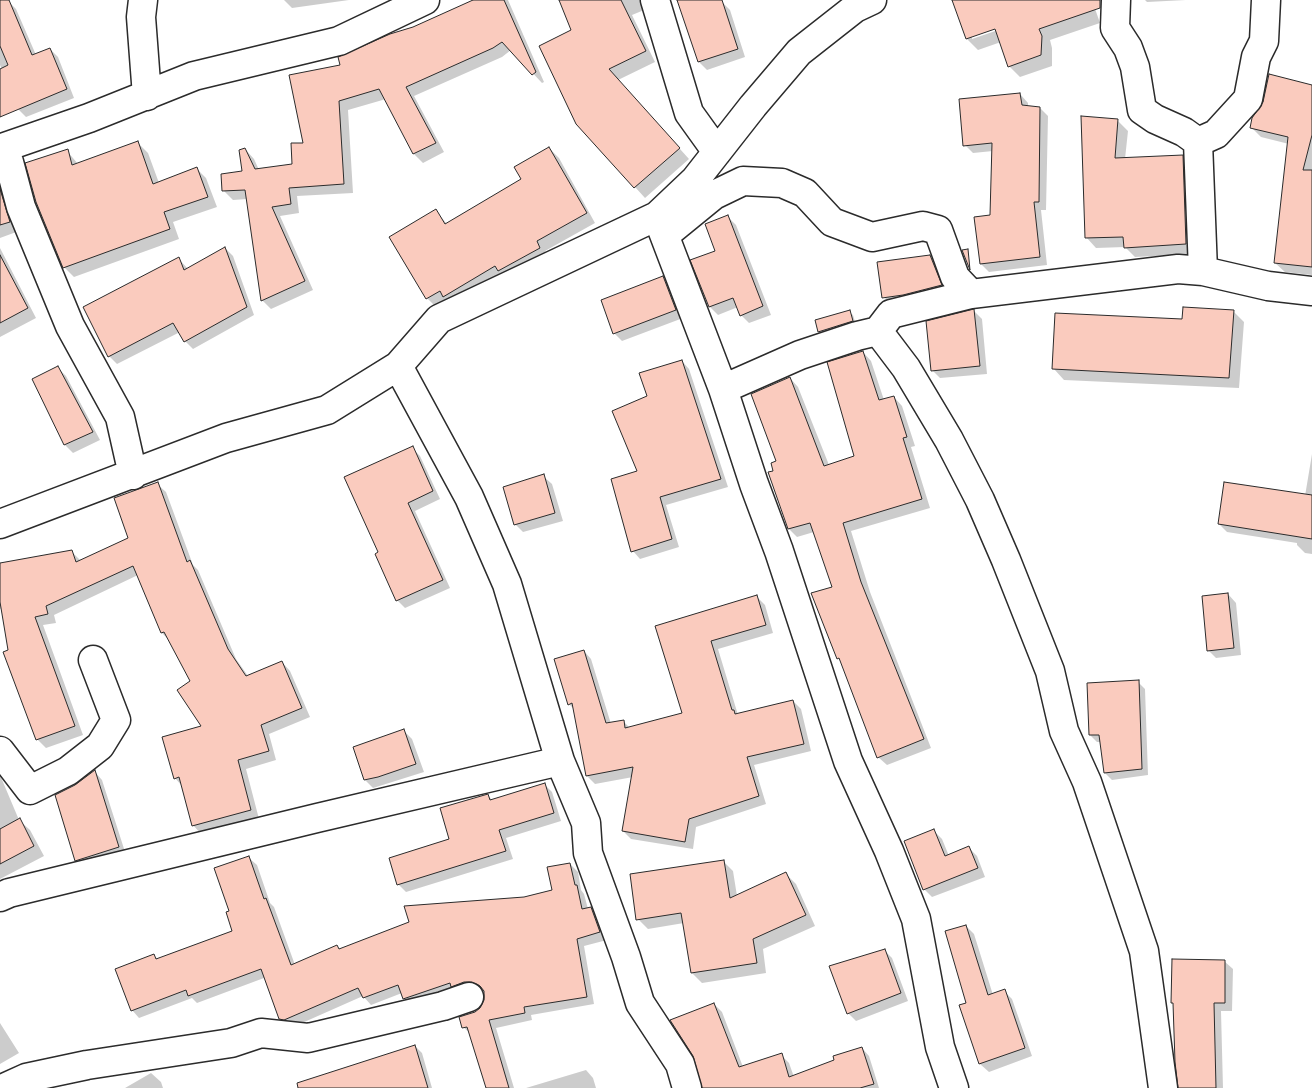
<!DOCTYPE html>
<style>
body{margin:0}
canvas{display:block;background:#fff}
</style>
<canvas width="1312" height="1088"></canvas>
<script>
const ctx = document.querySelector('canvas').getContext('2d');
ctx.lineJoin = 'round';
function fill(path, color) { ctx.fillStyle = color; ctx.fill(path, 'evenodd'); }
const toPath = rows => new Path2D(rows.map(r => 'M' + r).join(''));
function strokePath(path, color, width, dash) { ctx.strokeStyle = color; ctx.lineWidth = width; ctx.lineCap = dash ? 'butt' : 'round'; ctx.setLineDash(dash || []); ctx.stroke(path); }
fill(toPath([
 [284,0,349,0,292,8],
 [476,0,508,0,544,82,542,83,511,50,502,57,414,96,444,152,423,163,414,154,386,99,348,110,353,193,297,196,299,213,280,216,313,290,271,309,262,300,247,199,233,200,224,191,243,172,245,149,254,159,259,170,294,165,341,66,413,28],
 [561,0,646,0,649,8,632,15,655,62,618,80,689,159,645,198,577,123,573,31],
 [953,0,1092,0,1100,23,1050,40,1052,48,1052,66,1020,77,1009,66,1001,42,978,50,967,39],
 [1000,26,1001,29,972,39,972,36],
 [1145,0,1186,0,1147,2],
 [8,1,16,9,36,55,50,49,58,57,74,98,26,117,18,109,0,65,0,2],
 [722,2,730,10,745,57,707,70,699,62],
 [1312,87,1312,275,1285,272,1275,263,1289,144,1261,137,1251,127],
 [1020,94,1028,103,1028,107,1040,108,1048,116,1046,210,1041,210,1047,265,989,272,981,264,991,216,993,151,973,153,965,145],
 [1117,120,1128,131,1125,159,1182,157,1193,167,1196,254,1135,257,1125,247,1096,248,1086,237],
 [138,143,148,153,159,183,196,168,206,178,217,207,173,222,179,239,74,277,64,267,67,151,78,164],
 [549,148,559,158,595,223,545,251,549,257,437,308,427,298,436,211,447,224,523,180],
 [0,165,19,231,0,238],
 [728,217,736,225,771,315,749,323,741,315,738,307,718,315,710,307,692,261,716,251],
 [0,248,36,318,0,337],
 [225,248,233,256,254,315,193,349,185,341,180,332,117,364,109,356,179,259,188,269],
 [930,256,938,264,949,293,892,305,884,297],
 [663,278,671,286,683,318,622,341,614,333],
 [974,311,982,319,987,374,940,378,932,370],
 [1233,311,1244,322,1239,388,1064,380,1054,369,1184,320],
 [849,312,853,315,856,325,823,335,820,332,816,321],
 [863,352,871,361,884,400,894,397,902,406,915,446,911,447,930,508,851,531,870,592,931,748,887,765,878,757,841,661,838,658,833,588,814,532,797,537,789,529,769,473,775,471,778,462,790,378,798,387,829,465,855,457],
 [682,361,689,369,728,487,666,505,679,547,640,559,633,551,639,472,648,397],
 [58,368,66,376,100,440,73,453,65,445,34,379],
 [412,448,420,456,440,499,415,511,450,588,405,608,397,600,380,553],
 [1312,454,1312,554,1305,553,1297,545,1297,543,1227,532,1219,524,1305,496],
 [543,476,552,484,563,521,523,532,515,524],
 [157,484,166,492,193,565,198,570,236,659,248,676,282,662,290,671,310,717,269,734,276,760,246,769,259,819,201,834,193,825,182,786,175,778,203,727,191,681,171,642,162,633,138,575,54,615,56,623,43,625,83,735,46,748,37,739,10,651,2,608,0,609,0,564,72,552,80,560,130,539],
 [1228,594,1236,603,1241,655,1216,658,1208,650],
 [757,597,765,605,773,633,718,649,738,715,793,701,801,709,811,751,754,765,766,804,696,827,693,849,631,839,623,831,633,777,595,784,587,776,574,709,569,704,584,651,591,659,611,724,623,721,630,728,683,714,657,627],
 [1138,682,1145,689,1148,775,1112,780,1105,773,1101,742,1097,742,1090,735],
 [404,731,412,739,424,772,373,788,365,780],
 [95,772,102,780,126,855,85,868,76,860],
 [0,775,19,820,30,830,44,856,0,879],
 [544,784,552,792,561,821,506,838,513,859,406,892,398,884,451,840,488,795,492,800],
 [934,831,942,839,949,856,969,848,977,856,985,877,932,897,924,889],
 [249,858,257,865,270,903,274,907,295,965,337,946,341,950,524,898,553,891,570,864,578,872,581,890,584,894,588,909,591,908,598,916,607,940,584,946,594,1004,531,1015,532,1020,496,1028,514,1088,487,1088,471,1034,463,1027,475,1013,482,1008,486,1000,485,991,480,989,412,1006,405,999,402,993,371,1005,363,996,293,1027,288,1026,280,1019,264,978,197,1003,192,998,139,1018,132,1010,154,956,158,959,234,931,231,912],
 [723,861,733,871,737,896,786,874,796,884,815,926,763,949,766,973,702,983,692,973,684,923,648,929,638,919],
 [966,926,974,934,993,995,1004,991,1012,999,1032,1056,989,1072,980,1064,961,1006,967,1003],
 [884,950,892,958,908,1001,856,1021,848,1013],
 [1224,961,1233,969,1232,1011,1221,1011,1223,1088,1179,1088],
 [714,1004,722,1012,743,1067,781,1055,789,1063,794,1077,862,1048,869,1056,879,1088,703,1088],
 [0,1023,19,1053,0,1064],
 [415,1046,422,1053,432,1088,313,1088],
 [586,1070,593,1078,596,1088,526,1088],
 [151,1073,161,1082,163,1088,125,1088]
]), '#0003');
const building = toPath([
 [0,0,9,0,32,55,50,48,67,89,0,117,0,69,8,65,0,46,0,0],
 [473,0,504,0,536,72,532,75,502,42,493,48,406,87,436,143,413,154,379,89,339,101,344,184,289,188,291,204,272,207,305,281,261,301,245,190,222,191,221,174,242,171,239,150,245,148,255,169,292,164,291,143,303,143,289,75,340,65,338,57,390,34,413,27,473,0],
 [559,0,621,0,646,51,609,69,680,148,634,188,576,124,539,46,571,30,559,0],
 [677,0,722,0,738,49,698,62,677,0],
 [952,0,1100,0,1100,8,1039,29,1042,36,1041,55,1008,67,995,29,966,39,952,0],
 [1269,74,1312,85,1312,135,1303,170,1312,170,1312,267,1274,263,1288,137,1250,128,1252,118,1263,102,1269,74],
 [1020,93,1022,105,1040,107,1039,202,1034,202,1040,257,980,264,974,217,990,215,992,143,963,146,959,99,1020,93],
 [1081,116,1118,119,1115,158,1183,155,1186,244,1124,248,1123,237,1085,238,1081,116],
 [138,141,153,184,197,167,208,197,164,212,170,229,63,268,36,202,25,163,68,149,72,165,138,141],
 [549,147,587,213,537,241,540,248,498,271,495,266,443,297,440,291,426,299,389,237,436,209,445,224,521,179,514,167,549,147],
 [0,189,10,222,0,225,0,189],
 [728,215,763,306,740,316,733,298,709,307,690,260,715,251,705,224,728,215],
 [225,247,247,307,184,342,173,323,108,357,83,307,179,257,184,270,225,247],
 [968,249,970,270,962,250,968,249],
 [0,255,28,308,0,323,0,255],
 [930,255,942,285,903,295,882,298,877,262,930,255],
 [663,276,676,310,613,334,601,300,663,276],
 [1183,307,1234,310,1229,378,1052,369,1055,313,1182,319,1183,307],
 [974,309,980,366,931,371,926,321,974,309],
 [850,310,853,321,818,332,815,320,850,310],
 [863,351,879,400,894,396,907,437,903,438,922,499,843,523,861,582,924,739,877,758,839,658,837,659,811,593,832,587,810,523,788,529,768,472,773,471,771,463,776,461,751,394,790,377,824,466,854,456,827,362,863,351],
 [682,360,721,479,660,497,672,539,631,552,611,479,637,471,612,411,647,396,639,373,682,360],
 [58,366,93,432,64,445,32,379,58,366],
 [413,446,433,491,408,503,443,580,396,601,375,554,378,552,344,477,413,446],
 [544,474,555,513,514,525,503,487,544,474],
 [158,482,187,562,190,560,228,649,246,676,282,661,302,708,261,725,269,751,238,760,251,810,192,826,179,777,174,779,162,737,201,726,177,690,190,681,164,632,161,633,133,566,46,606,48,614,35,617,75,726,36,740,3,652,8,650,0,602,0,563,72,550,76,562,128,538,114,498,158,482],
 [1224,482,1312,495,1312,539,1218,524,1224,482],
 [1228,593,1234,648,1207,651,1202,596,1228,593],
 [757,595,766,625,711,641,732,710,734,710,735,714,793,700,804,744,747,757,759,796,689,819,685,842,622,831,633,767,586,776,572,703,568,705,554,659,584,650,606,723,624,720,625,728,682,713,655,626,757,595],
 [1139,680,1142,769,1104,773,1099,735,1089,735,1087,683,1139,680],
 [404,729,416,764,378,777,364,780,353,747,404,729],
 [95,770,119,847,75,861,55,795,75,785,95,770],
 [545,783,554,813,499,830,506,851,397,885,389,858,449,839,440,808,488,794,490,800,545,783],
 [20,818,34,846,0,864,0,829,20,818],
 [934,829,945,856,969,846,978,868,923,890,904,841,934,829],
 [249,856,264,899,266,898,291,965,337,945,339,949,409,922,404,906,524,897,552,890,547,867,570,863,575,885,577,885,582,909,591,907,600,932,577,939,587,997,524,1007,525,1013,489,1020,509,1088,486,1088,467,1027,462,1028,459,1017,475,1012,480,1008,484,1000,484,991,480,986,472,982,464,982,451,987,450,983,403,999,398,985,363,998,358,988,284,1020,279,1019,261,969,188,996,186,990,131,1011,115,969,154,954,156,959,232,931,226,912,229,911,214,868,249,856],
 [724,860,730,898,786,872,806,915,753,939,757,963,691,973,681,913,636,920,630,874,724,860],
 [966,925,988,995,1005,989,1025,1048,979,1064,959,1005,966,1003,945,931,966,925],
 [885,949,901,993,847,1014,829,966,885,949],
 [1172,959,1225,960,1225,1003,1214,1003,1216,1088,1178,1088,1175,1062,1173,1003,1171,1003,1172,959],
 [714,1003,739,1067,782,1053,789,1077,834,1060,833,1056,862,1047,874,1084,860,1088,702,1088,693,1056,670,1020,714,1003],
 [415,1045,428,1088,298,1088,297,1083,415,1045]
]);
fill(building, '#facbbe');
strokePath(building, '#2b2b2b', 1);
const minor = toPath([
 [143,0,141,17,147,96],
 [655,0,689,113,717,152],
 [1116,0,1115,28,1128,48,1135,67,1142,110,1155,119,1184,132,1198,142,1203,271],
 [1198,142,1216,134,1248,99,1256,57,1264,41,1266,0],
 [657,216,723,389,754,484,779,551,848,761,889,851,916,919,940,1047,954,1088],
 [665,235,714,195,743,181,782,183,805,193,832,222,872,237,923,226,938,230,955,277,971,294,1178,269,1203,271,1268,286,1312,291],
 [971,294,891,314,878,331,906,368,949,440,980,500,1006,560,1050,671,1064,731,1087,782,1144,951,1163,1088],
 [398,366,469,497,507,584,560,761,586,823,588,853,626,957,640,1003,680,1064,687,1088],
 [723,389,800,355,857,336,878,331],
 [133,475,120,417,70,326,21,207,5,147,89,118,194,76,339,41,425,0],
 [0,524,226,438,327,410,398,366,439,319,657,216,695,180,753,106,799,52,855,8,872,0],
 [0,751,30,790,68,771,100,746,116,720,93,660],
 [0,897,9,893,317,818,560,761],
 [4,1088,26,1078,87,1065,231,1043,261,1033,308,1038,443,1006,469,997]
]);
strokePath(minor, '#2b2b2b', 31);
strokePath(minor, '#fff', 28);
</script>
